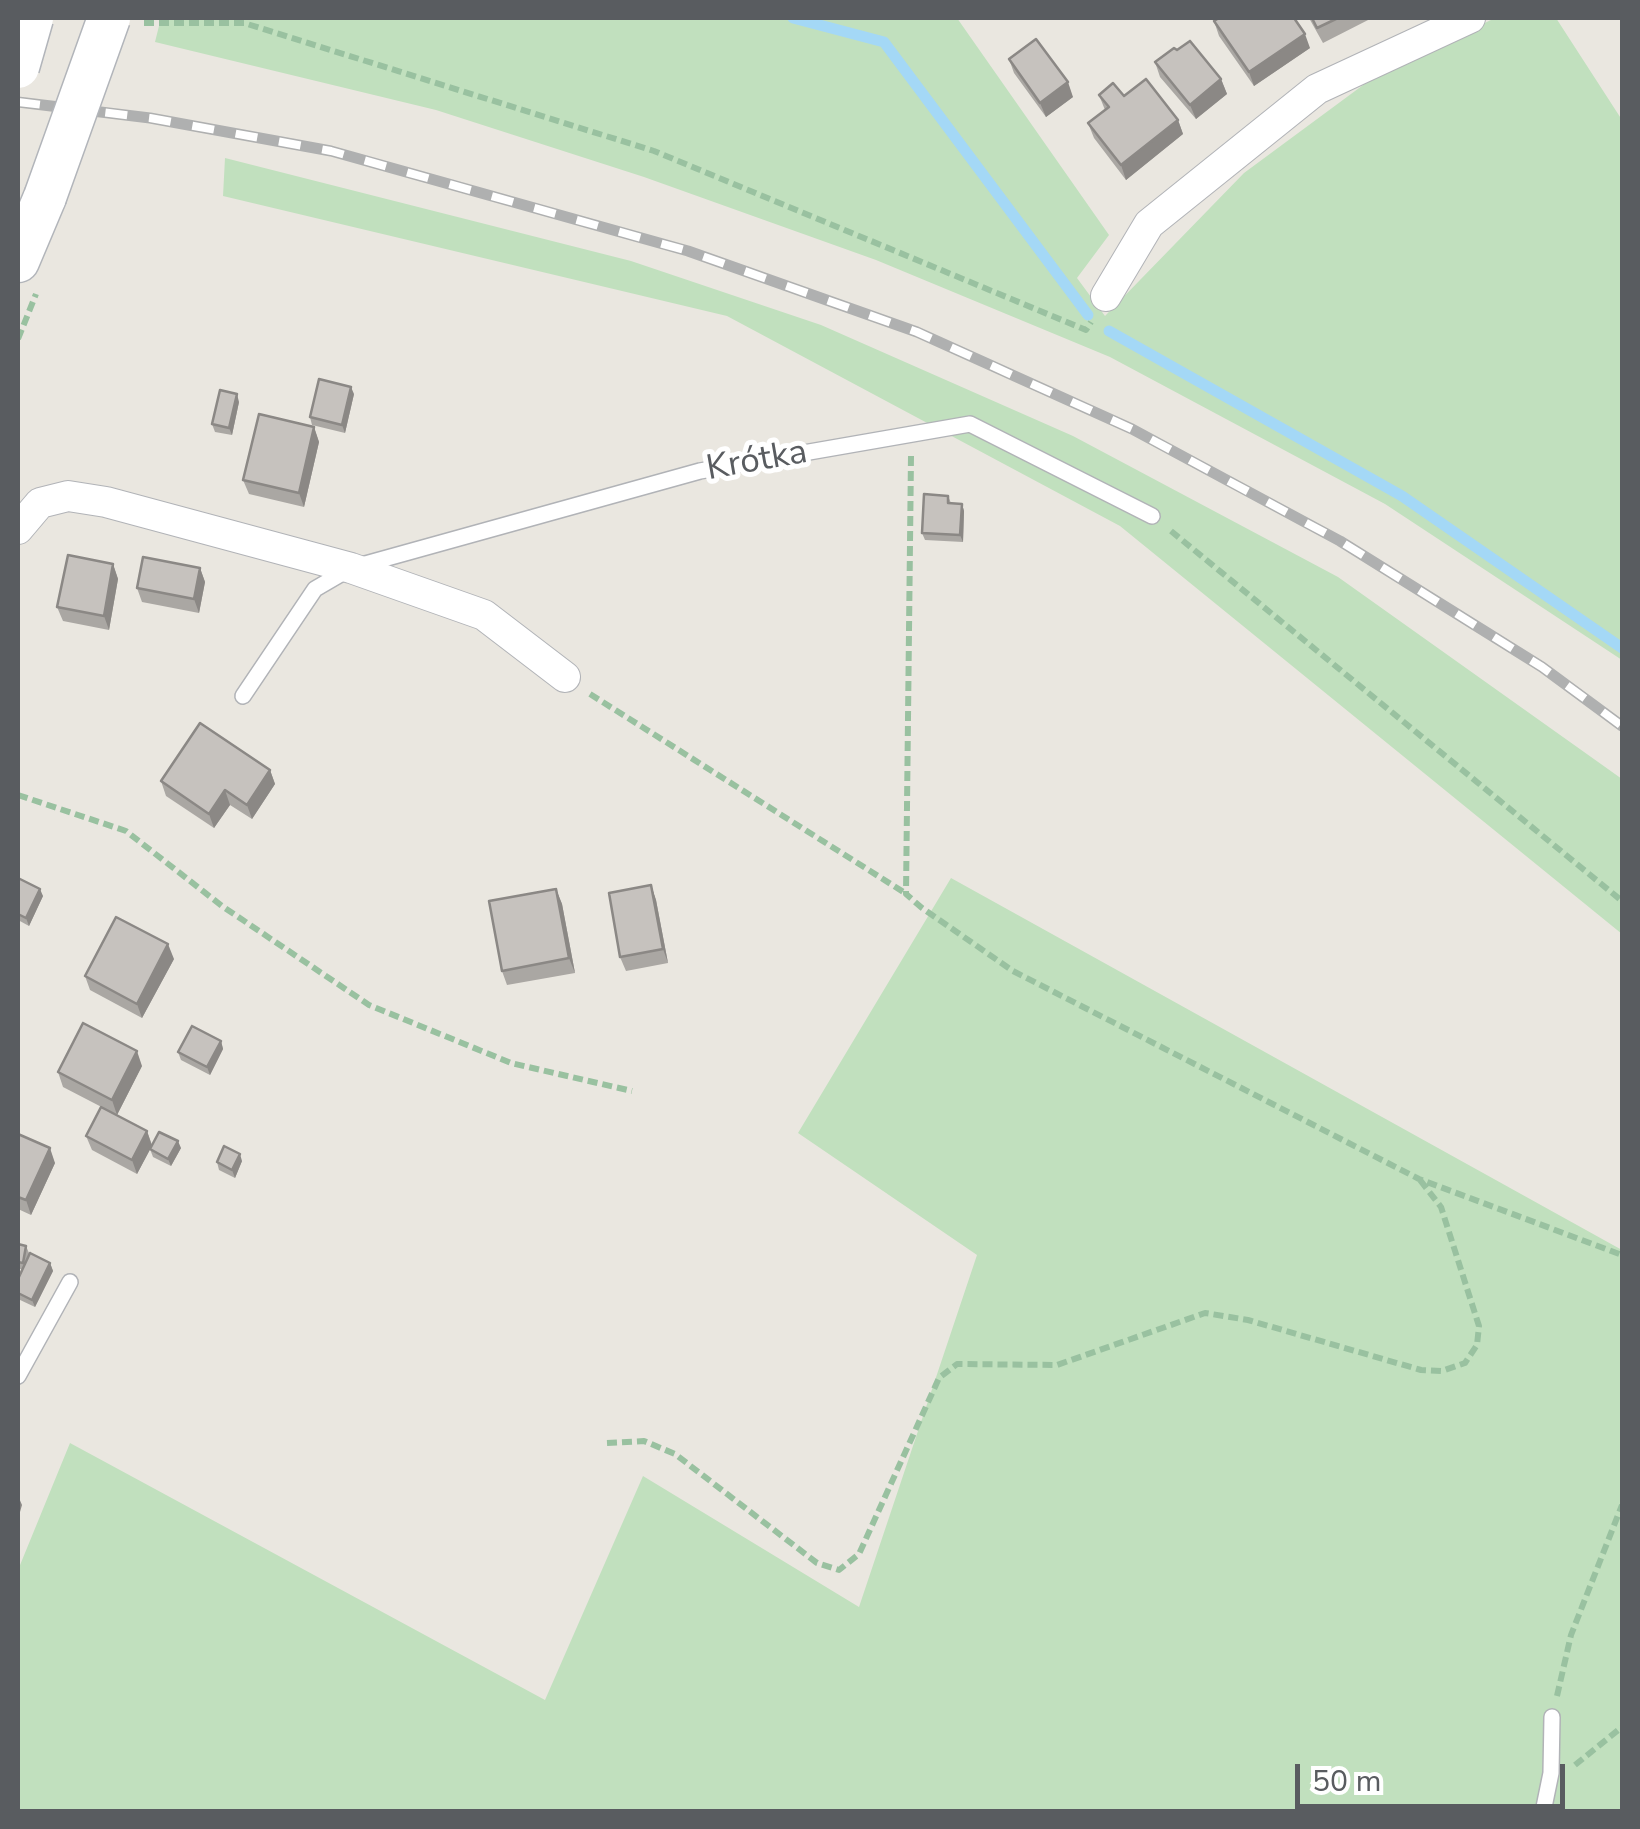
<!DOCTYPE html>
<meta charset="utf-8">
<style>
body{margin:0}
#map{position:relative;width:1640px;height:1829px;overflow:hidden;background:#eae7e0;font-family:"Nunito Sans",sans-serif}
canvas{display:block}
.frame{position:absolute;inset:0;border:20px solid #595c60;pointer-events:none}
.scale{position:absolute;left:1295px;top:1764px;width:270px;height:45px;box-sizing:border-box;border:5px solid #595c60;border-top:0;padding-left:12px;font-size:30px;line-height:35px;white-space:nowrap;color:#595c60;-webkit-text-stroke:8px #fff;paint-order:stroke}
</style>
<div id="map">
<canvas width="1640" height="1829"></canvas>
<div class="frame"></div>
<div class="scale">50 m</div>
</div>
<script>
const ctx = document.querySelector('canvas').getContext('2d');
ctx.lineJoin = 'round';
function fill(path, color) { ctx.fillStyle = color; ctx.fill(path, 'evenodd'); }
const toPath = rows => new Path2D(rows.map(r => 'M' + r).join(''));
function strokePath(path, color, width, dash) { ctx.strokeStyle = color; ctx.lineWidth = width; ctx.lineCap = dash ? 'butt' : 'round'; ctx.setLineDash(dash || []); ctx.stroke(path); }
function write(font, color, halo, rows, align = 'center') {
  ctx.font = font + ' "Nunito Sans",sans-serif'; ctx.lineWidth = 10; ctx.setLineDash([]); ctx.textBaseline = 'middle'; ctx.strokeStyle = halo; ctx.fillStyle = color; for (const [text, x, y, turn = 0] of rows) {
    ctx.save(); ctx.translate(x, y); ctx.rotate((+turn || 0) * Math.PI / 180); ctx.textAlign = isNaN(turn) ? turn : align; if (halo) ctx.strokeText(text, 0, 0); ctx.fillText(text, 0, 0); ctx.restore();
  }
}
fill(toPath([
 [161,18,957,18,1109,235,1077,278,1105,316,1244,173,1374,77,1495,18,1556,18,1622,120,1622,660,1385,504,1110,357,876,260,644,177,436,110,155,42],
 [225,158,631,261,821,325,1073,436,1338,577,1622,779,1622,934,1120,526,727,316,223,196],
 [951,878,1622,1250,1622,1811,18,1812,18,1570,70,1443,545,1700,643,1476,859,1607,977,1255,798,1133]
]), '#c1e0be');
strokePath(toPath([
 [793,18,884,42,1088,315],
 [1109,331,1402,496,1622,648]
]), '#a4d8f6', 11);
const service = toPath([
 [243,696,315,589,351,568,700,471,970,424,1152,516],
 [18,1376,70,1282],
 [1543,1812,1551,1773,1552,1717]
]);
const minor = toPath([
 [1106,296,1149,224,1317,89,1470,18],
 [18,529,40,503,68,496,106,502,351,568,484,615,565,677]
]);
const secondary = toPath([
 [18,261,45,197]
]);
strokePath(service, '#b1b3b7', 18);
strokePath(minor, '#b1b3b7', 32);
strokePath(secondary, '#b2b5ba', 45);
strokePath(toPath([
 [144,23,244,23,654,151,1086,330,1091,322],
 [18,339,36,294],
 [911,456,906,894,922,908,1013,971,1419,1179,1622,1255],
 [1171,531,1622,901],
 [590,694,905,893],
 [18,795,126,831,222,906,369,1005,511,1063,632,1091],
 [607,1443,644,1441,675,1454,817,1563,839,1570,859,1554,939,1378,957,1364,1057,1365,1205,1313,1248,1320,1421,1370,1442,1371,1465,1363,1477,1345,1479,1326,1441,1207,1420,1180],
 [1557,1696,1571,1635,1622,1505],
 [1575,1765,1622,1727]
]), '#99c1a0', 6, [10, 5]);
strokePath(service, '#fff', 15);
strokePath(minor, '#fff', 30);
strokePath(secondary, '#fff', 42);
const rail = toPath([
 [18,102,150,118,331,151,688,251,917,332,1132,429,1340,541,1542,667,1622,726]
]);
strokePath(rail, '#afb0b0', 11);
strokePath(rail, '#fff', 8, [22]);
const secondaryBridge = toPath([
 [18,67,32,18],
 [45,197,109,18]
]);
strokePath(secondaryBridge, '#b2b5ba', 45, []);
strokePath(secondaryBridge, '#fff', 42);
fill(toPath([
 [1309,18,1372,18,1323,43],
 [1214,21,1310,48,1254,86,1219,36],
 [1009,59,1073,97,1046,117,1014,73],
 [1155,62,1221,79,1227,94,1196,119,1160,77],
 [1099,95,1124,96,1178,120,1183,134,1126,180,1094,138,1088,123,1105,110],
 [354,394,345,433,312,425,310,417],
 [239,402,232,435,215,432,212,424],
 [314,427,319,442,304,507,249,494,243,480],
 [948,496,951,503,962,504,964,511,963,542,925,540,922,533],
 [113,564,118,579,109,630,63,621,57,607],
 [200,568,205,582,199,613,142,602,137,588],
 [270,770,275,784,252,819,230,805,214,828,166,796,161,781],
 [18,878,43,896,29,926,18,920],
 [651,885,656,900,668,963,626,971,620,957],
 [556,889,562,904,575,973,507,985,502,971],
 [174,959,142,1018,90,990,85,976],
 [221,1041,223,1049,210,1075,181,1060,178,1052],
 [142,1066,117,1115,63,1087,58,1072],
 [147,1131,152,1145,181,1148,171,1166,153,1157,150,1149,137,1174,92,1150,86,1136],
 [18,1134,55,1163,31,1215,18,1209],
 [242,1161,235,1178,219,1170,217,1162],
 [18,1244,26,1246,29,1253,50,1263,53,1271,35,1307,18,1299,18,1279,22,1269,18,1269]
]), '#aaa7a3');
fill(toPath([
 [1305,34,1310,48,1254,86,1249,72],
 [1221,79,1227,94,1196,119,1190,105],
 [1068,82,1073,97,1046,117,1040,103],
 [1178,120,1183,134,1126,180,1121,165],
 [351,387,354,394,345,433,342,425],
 [237,394,239,402,232,435,229,428],
 [314,427,319,442,304,507,299,493],
 [962,504,964,511,963,542,960,535],
 [113,564,118,579,109,630,104,616],
 [200,568,205,582,199,613,194,599],
 [270,770,275,784,252,819,247,805],
 [225,790,230,805,214,828,209,814],
 [651,885,656,900,668,963,663,949],
 [40,889,43,896,29,926,26,918],
 [556,889,562,904,575,973,569,958],
 [168,944,174,959,142,1018,137,1004],
 [221,1041,223,1049,210,1075,207,1067],
 [137,1051,142,1066,117,1115,112,1100],
 [147,1131,152,1146,137,1174,132,1160],
 [178,1141,181,1148,171,1166,168,1159],
 [50,1148,55,1163,31,1215,26,1200],
 [240,1154,242,1161,235,1178,232,1170],
 [50,1263,53,1271,35,1307,32,1300],
 [19,1498,22,1505,18,1519,18,1503]
]), '#8b8885');
const building = toPath([
 [1219,18,1294,18,1305,34,1249,72,1214,21,1219,18],
 [1312,18,1338,18,1317,28,1312,18],
 [1036,39,1068,82,1040,103,1009,59,1036,39],
 [1190,41,1221,79,1190,105,1155,62,1174,48,1177,50,1190,41],
 [1146,79,1178,120,1121,165,1088,123,1109,107,1099,95,1113,83,1124,96,1146,79],
 [319,379,351,387,342,425,310,417,319,379],
 [220,390,237,394,229,428,212,424,220,390],
 [259,414,314,427,299,493,243,480,259,414],
 [924,494,948,496,948,503,962,504,960,535,922,533,924,494],
 [68,555,113,564,104,616,57,607,68,555],
 [143,557,200,568,194,599,137,588,143,557],
 [200,723,270,770,247,805,225,790,209,814,161,781,200,723],
 [18,878,40,889,26,918,18,914,18,878],
 [651,885,663,949,620,957,609,893,651,885],
 [556,889,569,958,502,971,489,901,556,889],
 [116,917,168,944,137,1004,85,976,116,917],
 [83,1023,137,1051,112,1100,58,1072,83,1023],
 [192,1026,221,1041,207,1067,178,1052,192,1026],
 [101,1107,147,1131,132,1160,86,1136,101,1107],
 [159,1132,178,1141,168,1159,150,1149,159,1132],
 [18,1134,50,1148,26,1200,18,1197,18,1134],
 [224,1146,240,1154,232,1170,217,1162,224,1146],
 [18,1244,26,1246,23,1263,18,1262,18,1244],
 [30,1253,50,1263,32,1300,18,1293,18,1279,30,1253]
]);
fill(building, '#c6c2be');
strokePath(building, '#8b8885', 2.5);
write('35px', '#595c60', '#fff', [
 ["Krótka",757,462,-10]
]);
</script>
